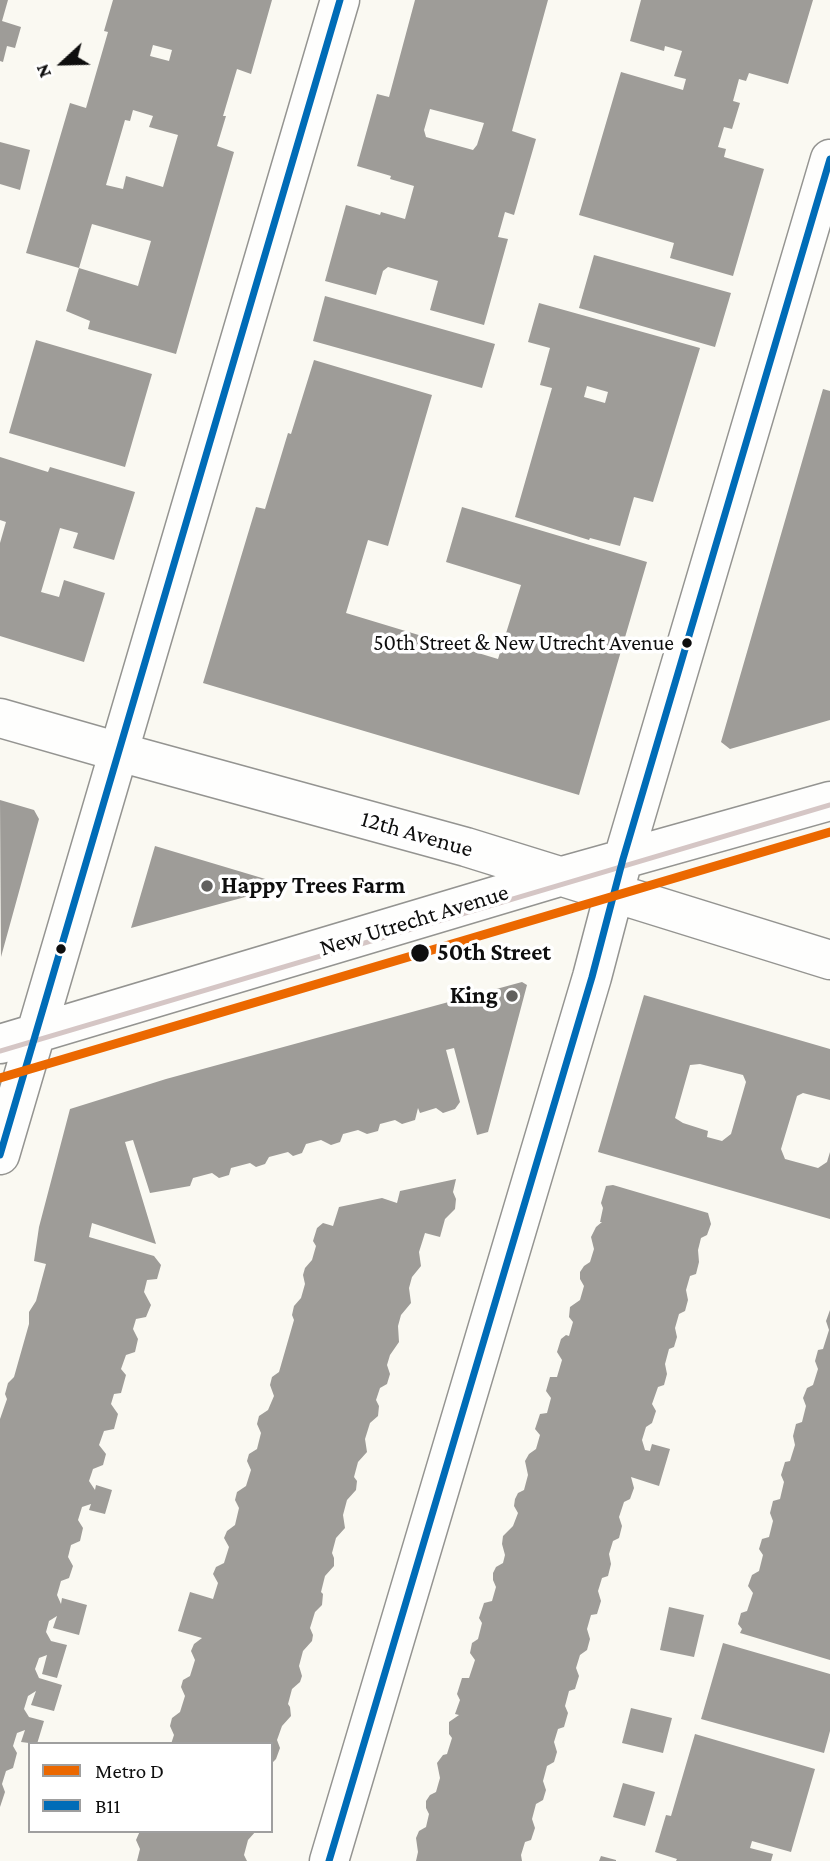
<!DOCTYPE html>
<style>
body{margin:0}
#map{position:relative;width:830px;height:1861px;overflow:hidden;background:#faf9f2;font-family:"Crimson Pro",serif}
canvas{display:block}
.legend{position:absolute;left:28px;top:1742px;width:245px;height:91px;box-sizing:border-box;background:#fff;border:2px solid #9f9f9f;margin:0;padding:9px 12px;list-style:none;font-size:21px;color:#0e0e0e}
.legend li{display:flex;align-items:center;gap:14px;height:35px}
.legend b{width:35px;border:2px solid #9f9f9f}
.north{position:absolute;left:28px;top:28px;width:70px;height:70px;-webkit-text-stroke:5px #fff;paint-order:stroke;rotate:248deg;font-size:19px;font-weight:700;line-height:28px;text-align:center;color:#0e0e0e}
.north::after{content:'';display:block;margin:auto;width:24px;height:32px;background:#0e0e0e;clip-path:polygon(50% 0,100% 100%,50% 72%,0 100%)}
</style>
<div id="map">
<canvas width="830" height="1861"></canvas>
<ul class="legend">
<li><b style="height:9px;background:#eb6800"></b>Metro D</li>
<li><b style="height:9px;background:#006cb7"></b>B11</li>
</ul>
<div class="north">N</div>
</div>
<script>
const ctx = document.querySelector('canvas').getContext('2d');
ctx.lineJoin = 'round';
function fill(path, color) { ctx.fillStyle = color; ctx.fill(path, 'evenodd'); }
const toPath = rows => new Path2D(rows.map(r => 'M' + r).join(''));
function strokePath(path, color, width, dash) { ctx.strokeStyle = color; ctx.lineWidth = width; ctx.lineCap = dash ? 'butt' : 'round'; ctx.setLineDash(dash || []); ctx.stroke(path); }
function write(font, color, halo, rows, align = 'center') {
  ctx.font = font + ' "Crimson Pro",serif'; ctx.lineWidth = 7; ctx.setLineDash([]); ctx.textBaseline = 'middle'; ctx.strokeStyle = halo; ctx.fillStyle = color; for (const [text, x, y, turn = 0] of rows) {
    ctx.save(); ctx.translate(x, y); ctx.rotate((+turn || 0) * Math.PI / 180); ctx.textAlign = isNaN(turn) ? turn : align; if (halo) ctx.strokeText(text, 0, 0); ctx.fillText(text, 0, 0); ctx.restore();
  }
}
fill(toPath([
 [0,0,8,0,2,21,21,27,15,48,7,46,3,62,0,61],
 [113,0,272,0,251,74,237,69,223,116,226,116,217,146,234,152,176,354,88,329,90,321,66,311,79,268,138,286,151,241,92,224,79,268,26,253,70,103,86,108,108,32,104,31],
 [153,45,172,50,169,61,150,56],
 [133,110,153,116,149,127,178,135,163,187,126,176,123,189,106,185,125,120,130,121],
 [415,0,548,0,512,131,536,139,514,215,505,212,498,237,508,239,484,325,430,310,438,281,388,267,383,271,376,295,325,281,346,205,380,215,381,212,405,219,414,186,390,179,391,176,357,166,377,94,389,97],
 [430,109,484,123,477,145,473,150,426,137,424,130],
 [641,0,813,0,788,84,749,73,746,81,739,79,733,101,740,103,732,129,724,127,718,147,726,149,724,157,764,169,733,276,670,258,674,243,579,215,621,72,683,90,686,79,674,76,682,51,665,46,664,51,630,41],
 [0,142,30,150,20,190,0,184],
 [594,255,731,293,715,347,579,308],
 [325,296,495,344,482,388,313,341],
 [539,303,700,348,653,502,634,497,620,546,590,538,589,540,515,517,552,388,540,385,550,348,528,342],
 [587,386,608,392,605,403,584,397],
 [36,340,152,374,125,467,9,433],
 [314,360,432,395,388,546,368,540,346,613,498,659,521,585,446,562,462,507,647,562,579,795,203,683,256,507,265,509,288,433,291,434],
 [823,389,830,391,830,720,730,749,721,742],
 [0,457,48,472,50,467,135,492,114,560,73,548,78,533,60,528,41,592,59,597,64,580,105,593,84,662,0,636,0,543,6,522,0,520],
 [0,800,34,810,39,819,1,957],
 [155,846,272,881,271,890,131,928],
 [522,982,527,985,488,1132,477,1135,454,1048,446,1050,460,1102,455,1109,443,1113,436,1108,420,1113,418,1108,415,1120,402,1124,395,1120,380,1124,378,1131,367,1134,358,1130,343,1134,340,1142,331,1145,321,1140,306,1144,302,1153,293,1156,288,1152,269,1157,265,1164,256,1167,250,1163,231,1168,229,1175,219,1178,212,1173,193,1178,190,1186,150,1193,133,1140,125,1142,156,1244,92,1223,89,1237,154,1256,161,1265,157,1279,147,1280,144,1292,151,1305,146,1317,136,1319,133,1329,138,1339,135,1352,126,1355,121,1369,126,1375,121,1393,114,1394,111,1404,118,1414,114,1429,104,1431,99,1445,106,1454,103,1465,93,1469,89,1481,95,1490,96,1485,112,1490,105,1514,89,1510,91,1504,82,1507,78,1520,83,1528,80,1541,71,1545,68,1557,73,1566,69,1578,61,1581,57,1595,61,1604,62,1598,87,1605,79,1635,53,1628,57,1616,49,1621,46,1632,51,1641,67,1645,57,1678,42,1674,47,1655,39,1658,35,1669,39,1678,62,1685,54,1711,31,1705,36,1691,28,1696,24,1709,29,1717,44,1721,37,1744,21,1742,25,1730,17,1733,13,1746,17,1753,13,1768,6,1771,2,1784,5,1792,0,1807,0,1419,7,1399,5,1394,8,1383,14,1377,29,1324,29,1312,36,1301,46,1264,34,1261,39,1227,70,1109,166,1079],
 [644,995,830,1049,830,1100,803,1093,797,1096,781,1149,785,1159,818,1168,827,1162,830,1152,830,1219,598,1152],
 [700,1064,743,1075,746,1082,731,1134,722,1141,707,1137,708,1131,683,1123,675,1118,690,1065],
 [456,1179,453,1192,456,1199,455,1209,445,1219,440,1237,425,1233,419,1252,421,1266,412,1277,409,1288,411,1303,401,1315,398,1326,399,1342,390,1355,387,1365,390,1374,387,1384,380,1388,376,1400,379,1406,378,1416,370,1423,365,1439,367,1452,358,1462,354,1477,357,1481,356,1490,347,1500,343,1515,345,1528,336,1538,332,1553,334,1558,334,1566,325,1576,321,1592,323,1594,322,1605,315,1612,310,1628,313,1635,312,1641,303,1651,299,1666,302,1676,300,1682,292,1689,288,1704,290,1707,291,1716,282,1726,277,1740,280,1748,276,1759,271,1764,271,1744,171,1744,174,1735,170,1726,172,1718,180,1712,185,1696,181,1687,183,1680,190,1676,195,1660,191,1651,194,1644,202,1638,178,1631,190,1592,213,1599,218,1583,213,1574,216,1567,224,1563,229,1547,224,1538,227,1531,235,1525,239,1508,235,1500,237,1492,246,1486,251,1470,247,1461,249,1454,257,1449,261,1433,257,1424,259,1416,268,1410,274,1396,270,1385,272,1377,279,1372,294,1320,292,1315,294,1306,301,1298,305,1284,303,1275,305,1268,312,1260,316,1246,313,1241,317,1228,323,1223,333,1226,339,1207,382,1198,397,1203,400,1191],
 [613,1185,708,1213,711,1224,707,1235,701,1238,698,1250,699,1262,696,1274,690,1276,686,1290,688,1300,685,1311,679,1314,675,1328,677,1337,674,1347,669,1349,665,1364,667,1374,664,1385,658,1387,652,1404,656,1411,652,1423,646,1427,642,1440,645,1450,650,1451,652,1444,670,1449,659,1486,631,1477,634,1488,630,1499,624,1502,619,1517,622,1526,619,1538,613,1541,609,1554,611,1564,608,1576,602,1578,598,1591,601,1601,597,1614,591,1615,587,1629,590,1639,587,1650,580,1655,576,1668,579,1676,575,1689,569,1691,565,1706,568,1713,564,1727,558,1729,554,1742,557,1752,554,1762,547,1766,543,1781,546,1790,543,1800,536,1804,532,1819,535,1828,531,1840,525,1842,521,1855,522,1861,416,1861,418,1852,416,1838,419,1831,426,1827,429,1814,426,1808,426,1801,430,1795,436,1792,440,1778,437,1763,443,1755,447,1754,452,1738,449,1734,449,1722,459,1715,455,1714,460,1700,457,1694,462,1678,469,1678,475,1660,470,1653,472,1643,478,1639,482,1623,479,1618,484,1603,492,1601,496,1587,493,1580,493,1573,496,1567,503,1563,505,1555,502,1544,503,1536,513,1526,518,1513,514,1506,515,1499,518,1493,524,1490,528,1475,525,1461,529,1454,536,1449,540,1435,535,1429,540,1414,547,1413,551,1398,546,1391,550,1377,557,1377,562,1360,557,1352,561,1339,566,1335,569,1336,573,1322,569,1317,570,1307,580,1300,584,1286,580,1279,580,1272,584,1266,590,1262,594,1249,591,1237,596,1227,602,1222,600,1222,603,1208,601,1203,606,1186],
 [830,1310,830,1660,740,1633,742,1629,738,1624,741,1613,747,1611,753,1593,748,1586,752,1575,759,1571,763,1555,759,1549,762,1539,769,1537,773,1521,770,1513,773,1501,780,1499,784,1482,781,1475,785,1462,790,1461,795,1445,793,1436,796,1424,802,1422,806,1406,803,1398,807,1388,813,1385,818,1369,815,1361,818,1350,823,1349,829,1330,826,1321],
 [669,1607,704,1615,694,1657,660,1650],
 [723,1643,830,1674,830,1731,824,1753,701,1719],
 [631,1708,672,1718,663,1753,622,1743],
 [695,1734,815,1769,791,1852,752,1841,750,1848,773,1854,771,1861,676,1861,677,1859,655,1852,666,1815,671,1816],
 [623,1783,655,1792,645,1826,613,1817],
 [140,1831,256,1831,248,1840,244,1855,247,1861,137,1861,140,1849,136,1840],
 [601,1856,616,1860,616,1861,599,1861]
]), '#9e9c98');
const minor = toPath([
 [0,718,119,752,466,847,830,960],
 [0,1044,559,877,830,801],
 [0,1155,340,0],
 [329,1861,592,977,623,859,830,159]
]);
strokePath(minor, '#949491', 41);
strokePath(minor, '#fefefd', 38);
strokePath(toPath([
 [0,1051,830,805]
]), '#d5c6c5', 5);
strokePath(toPath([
 [0,1155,340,0],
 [329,1861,592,977,623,859,830,159]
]), '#006cb7', 7);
strokePath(toPath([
 [0,1078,830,832]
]), '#eb6800', 9);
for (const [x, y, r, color] of [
 [687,643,6,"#0e0e0e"],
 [207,886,7,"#61605e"],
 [61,949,6,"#0e0e0e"],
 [420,953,10,"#0e0e0e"],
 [512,996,7,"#61605e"]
]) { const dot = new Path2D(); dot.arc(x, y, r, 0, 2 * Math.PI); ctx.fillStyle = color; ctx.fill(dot); strokePath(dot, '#fff', 2.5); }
write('22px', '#0e0e0e', '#fff', [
 ["50th Street & New Utrecht Avenue",674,643]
], 'right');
write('24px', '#0e0e0e', '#fff', [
 ["12th Avenue",417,834,16],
 ["New Utrecht Avenue",414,920,-17]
]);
write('bold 24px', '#0e0e0e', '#fff', [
 ["Happy Trees Farm",221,886],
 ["King",498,996,"right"]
], 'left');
write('bold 24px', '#0e0e0e', '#fff', [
 ["50th Street",437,953]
], 'left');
</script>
